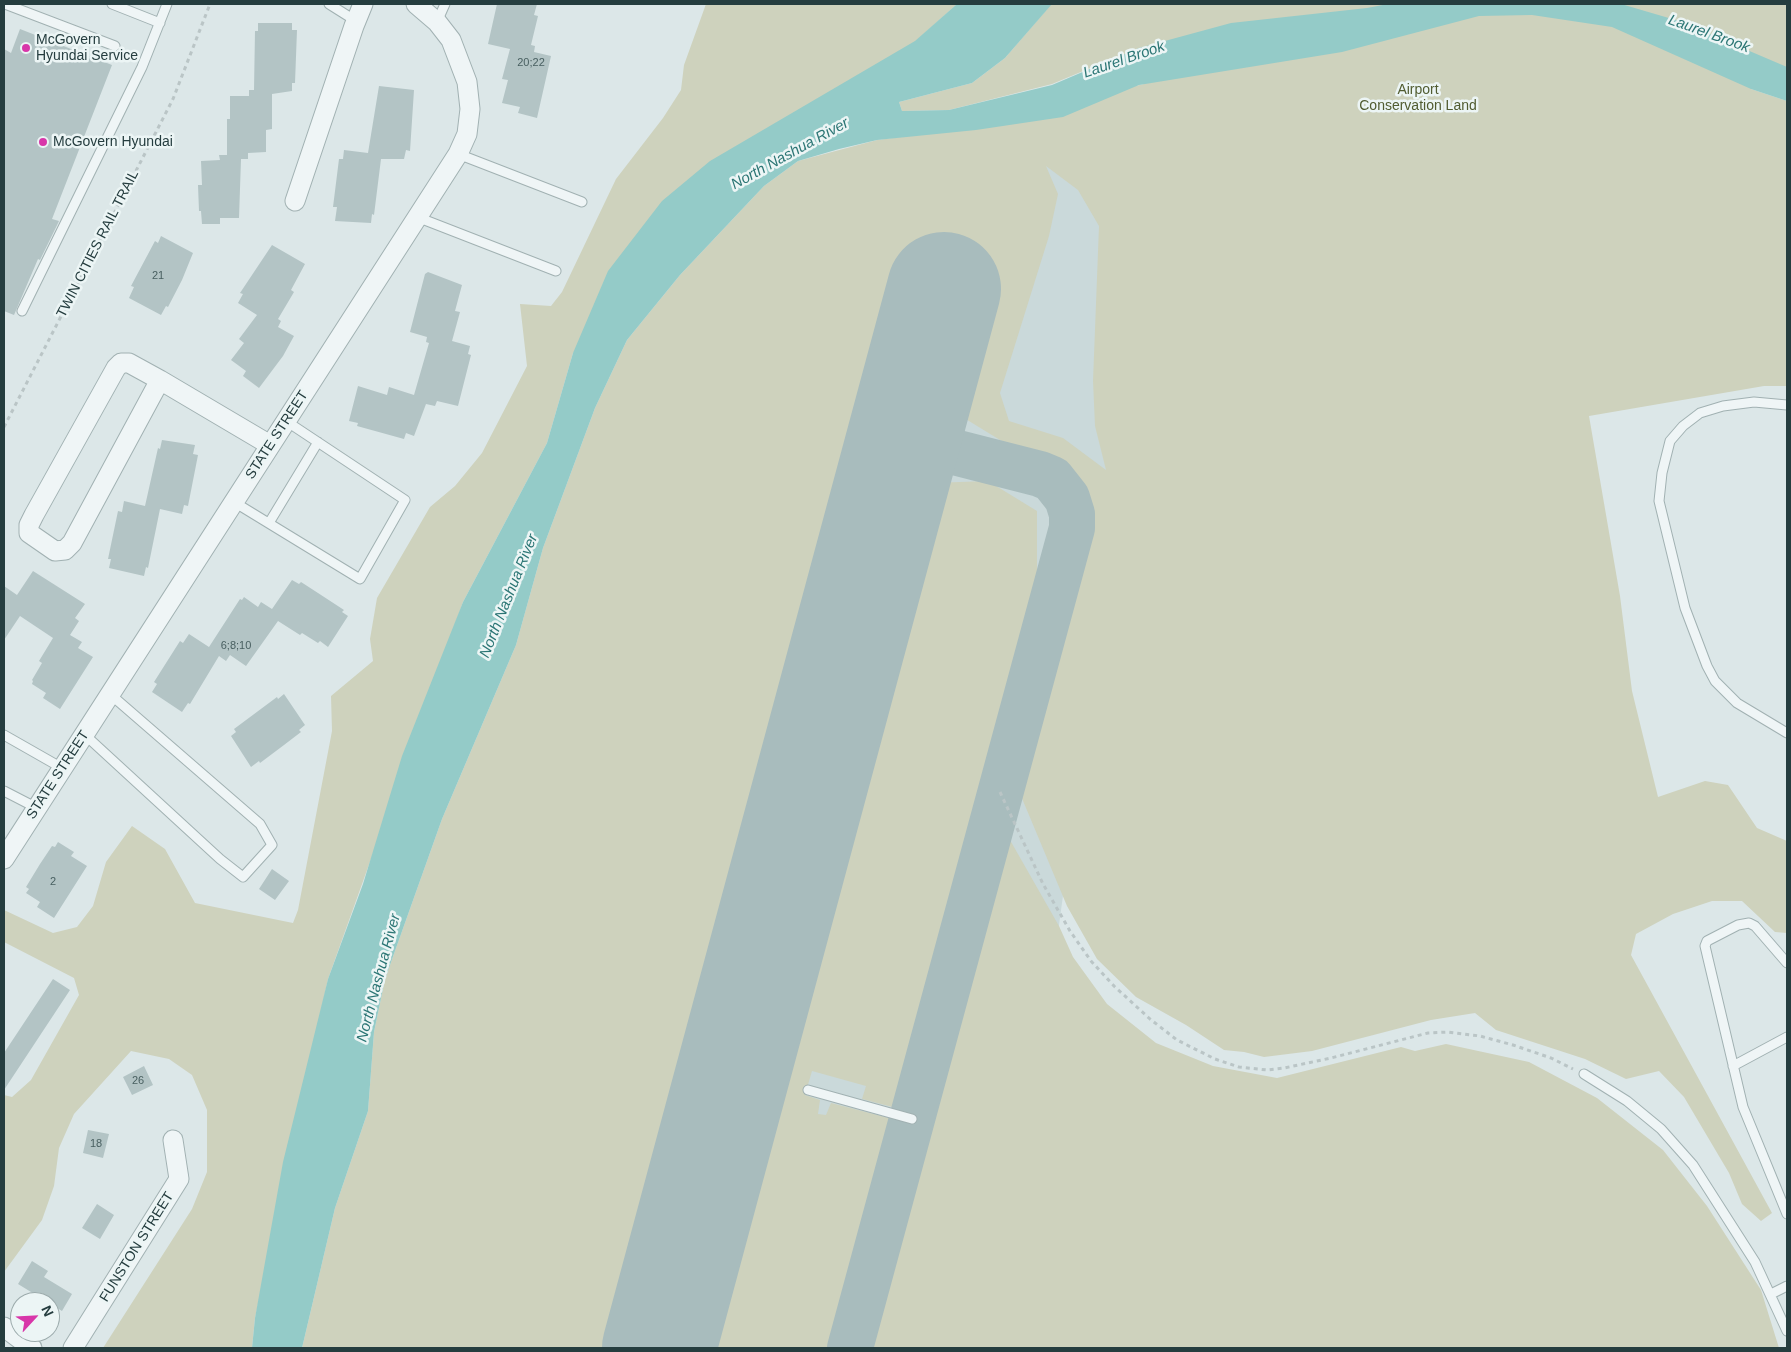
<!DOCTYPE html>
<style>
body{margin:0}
#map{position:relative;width:1791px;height:1352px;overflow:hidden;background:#dce7e8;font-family:Helvetica,sans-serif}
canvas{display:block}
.frame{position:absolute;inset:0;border:5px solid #253d3f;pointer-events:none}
.north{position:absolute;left:10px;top:1292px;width:50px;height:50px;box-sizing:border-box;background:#ecf5f5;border:1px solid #9cabac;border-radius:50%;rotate:65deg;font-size:14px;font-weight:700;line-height:20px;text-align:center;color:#253d3f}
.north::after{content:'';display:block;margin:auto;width:18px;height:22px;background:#d836a9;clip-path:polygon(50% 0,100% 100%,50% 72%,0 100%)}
</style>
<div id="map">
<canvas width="1791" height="1352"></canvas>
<div class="frame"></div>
<div class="north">N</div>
</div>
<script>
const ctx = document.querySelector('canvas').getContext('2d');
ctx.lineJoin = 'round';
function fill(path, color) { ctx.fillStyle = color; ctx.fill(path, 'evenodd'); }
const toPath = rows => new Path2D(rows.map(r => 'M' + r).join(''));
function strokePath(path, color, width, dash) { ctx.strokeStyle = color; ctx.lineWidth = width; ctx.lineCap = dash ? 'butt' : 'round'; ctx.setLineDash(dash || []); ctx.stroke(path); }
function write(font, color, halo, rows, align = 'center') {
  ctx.font = font + ' Helvetica,sans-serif'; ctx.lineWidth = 5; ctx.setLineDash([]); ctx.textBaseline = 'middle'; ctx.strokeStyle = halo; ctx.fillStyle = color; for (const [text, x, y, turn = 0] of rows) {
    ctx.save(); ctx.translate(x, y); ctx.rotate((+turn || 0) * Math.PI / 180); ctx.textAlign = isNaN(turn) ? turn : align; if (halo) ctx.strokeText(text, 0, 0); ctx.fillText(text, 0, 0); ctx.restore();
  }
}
fill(toPath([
 [1091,115,1127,240,1081,762,1002,1348,343,1348,630,514]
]), '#cad9da');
fill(toPath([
 [706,4,957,4,573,353,547,443,463,602,328,979,255,1318,252,1348,103,1348,192,1209,207,1172,207,1110,192,1075,169,1059,131,1051,74,1114,59,1148,54,1186,42,1220,4,1272,4,1095,12,1097,31,1080,79,995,74,978,4,942,4,910,53,933,77,927,93,906,106,862,132,826,165,849,195,903,293,923,298,910,332,731,331,696,373,661,370,639,377,598,430,507,455,486,482,453,527,366,520,304,551,306,562,292,616,179,663,118,681,90,684,65],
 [1049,4,1787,4,1787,68,1751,89,1787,101,1787,386,1764,386,1589,416,1620,596,1632,691,1658,797,1705,781,1728,785,1757,828,1787,841,1787,933,1775,932,1742,901,1712,901,1673,914,1636,934,1631,955,1772,1213,1761,1221,1742,1204,1729,1173,1684,1097,1659,1071,1626,1079,1585,1059,1496,1030,1475,1013,1431,1020,1312,1051,1264,1057,1244,1052,1224,1050,1186,1025,1136,997,1097,959,1067,906,1016,784,1087,527,1086,501,1075,483,1061,469,1000,440,951,410,981,294,906,277,618,1348,302,1348,335,1208,368,1111,374,1032,385,979,442,819,516,645,543,548,595,408,627,340,680,275,764,186,798,161,877,140,923,134,1144,84,1100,64,1052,84,949,110,902,111,899,102,972,83,1005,58,1048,8],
 [1046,166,1078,190,1099,226,1093,381,1095,426,1106,470,1063,438,1009,421,1000,393,1049,236,1058,194],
 [988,481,1037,511,1037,571,1007,711,900,1109,862,1099,866,1086,812,1071,805,1095,820,1100,818,1114,826,1115,831,1103,897,1120,876,1201,830,1345,828,1348,699,1348,932,483],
 [1006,833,1059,926,1073,957,1107,1004,1156,1043,1213,1066,1277,1078,1401,1047,1415,1051,1446,1044,1529,1062,1597,1098,1663,1150,1707,1206,1761,1290,1779,1348,866,1348]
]), '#ced2bd');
fill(toPath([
 [957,4,1052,4,1005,58,972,83,899,102,902,111,949,110,1052,85,1139,48,1231,23,1367,8,1388,4,1621,4,1679,21,1787,67,1787,101,1751,89,1612,27,1532,15,1479,16,1342,52,1139,85,1063,117,976,130,877,140,839,149,798,161,764,186,680,275,627,340,595,408,543,548,516,645,442,819,385,979,374,1032,368,1111,335,1208,302,1348,252,1348,255,1318,283,1162,328,979,363,884,402,756,463,602,547,443,573,353,608,271,662,201,710,161,915,41]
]), '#94cbc8');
strokePath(toPath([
 [659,1346,659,1348],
 [850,1348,1072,528,1072,514,1067,498,1052,479,1040,474,903,439]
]), '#a8bcbd', 46);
strokePath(toPath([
 [659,1348,944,289]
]), '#a8bcbd', 114);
fill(toPath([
 [497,4,537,4,534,15,538,16,531,45,535,46,534,52,551,56,537,118,518,113,520,107,502,103,508,80,502,79,510,49,488,44],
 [258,23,292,23,292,30,297,30,295,83,292,83,292,91,272,94,272,129,266,130,266,152,248,153,248,159,241,159,239,218,220,218,220,224,202,224,201,211,199,211,198,185,202,185,201,161,220,160,219,155,227,155,227,119,230,119,230,96,249,96,249,90,254,90,255,31,258,31],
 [20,29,112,65,52,219,59,221,40,260,38,259,14,315,4,311,4,49,11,53],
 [379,86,414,90,410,151,406,150,404,159,381,159,374,215,372,214,371,223,335,221,337,207,333,207,339,159,343,159,344,150,368,153],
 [161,236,193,253,182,280,168,307,166,306,161,315,129,298,134,287,131,286,155,241,158,243],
 [272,245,305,264,291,290,294,292,278,319,281,321,278,327,294,336,283,356,259,388,243,376,246,371,231,360,244,343,239,339,257,315,238,303,243,294,240,293],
 [428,272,462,285,455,311,460,312,452,341,470,346,468,354,471,355,458,406,437,401,435,406,426,404,414,436,406,433,404,439,357,426,358,423,349,421,358,386,387,395,389,387,414,395,429,343,426,342,427,337,410,332,425,274],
 [162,440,195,445,193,454,198,455,188,506,184,505,182,514,160,509,148,568,146,567,144,576,109,568,111,559,108,559,118,511,122,512,124,501,145,506,158,448,160,449],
 [33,571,85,604,75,618,79,621,70,635,82,642,78,648,93,657,60,709,43,698,46,693,32,684,33,681,32,680,42,663,39,661,53,638,20,616,4,640,4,586,17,595],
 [292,580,299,584,301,582,318,593,344,610,342,612,348,616,328,647,320,641,318,643,302,633,300,635,278,621,246,666,230,655,226,661,219,656,190,704,188,703,182,712,152,692,157,684,154,682,180,641,183,643,189,634,209,647,240,599,242,600,244,597,258,607,261,602,272,609],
 [284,694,305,725,299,730,301,732,284,745,260,763,259,761,251,767,231,736,236,732,234,729,277,697,278,699],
 [58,842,74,852,71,856,87,866,54,918,37,907,40,902,26,893,29,889,26,887,40,864,52,846,55,847],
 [272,869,289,881,275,900,259,889],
 [53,979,70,990,4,1090,4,1053],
 [144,1066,153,1085,132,1095,123,1077],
 [88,1130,109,1134,103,1158,83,1153],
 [97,1204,114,1215,100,1239,82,1228],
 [32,1261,48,1271,44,1277,72,1294,62,1311,18,1284]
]), '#b3c4c5');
const lane = toPath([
 [5,4,115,46],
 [112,4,160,23],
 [329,4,356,21],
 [437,22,445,4],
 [458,154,582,202],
 [417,217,556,271],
 [22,311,142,67,167,4],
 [1787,405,1754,402,1723,406,1700,413,1683,426,1670,441,1662,473,1659,501,1685,608,1707,666,1715,681,1737,703,1787,733],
 [234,502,360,579,405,500,286,421],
 [269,523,318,442],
 [84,734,220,859,243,877,272,845,260,824,110,694],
 [4,735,62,768],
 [4,791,37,808],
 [1787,963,1755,926,1749,923,1738,925,1707,941,1705,946,1743,1107,1787,1214],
 [1733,1066,1787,1037],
 [1584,1074,1627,1101,1661,1129,1693,1165,1755,1262,1787,1331],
 [808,1090,912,1119],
 [1771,1294,1787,1286]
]);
const street = toPath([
 [295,201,354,26,363,4],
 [160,380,129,363,121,363,116,368,34,515,29,525,29,533,55,551,65,550,72,543,160,380,270,445],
 [4,859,458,154,467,134,470,109,467,82,451,40,437,22,416,4],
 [4,1327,32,1348],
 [73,1348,179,1179,173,1140]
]);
strokePath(lane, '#a1b1b2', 11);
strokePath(street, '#a1b1b2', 21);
strokePath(toPath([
 [4,427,173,99,210,4],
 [1000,792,1043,884,1070,931,1091,961,1114,986,1150,1019,1177,1040,1215,1059,1239,1067,1267,1070,1284,1068,1331,1058,1428,1033,1448,1032,1480,1036,1513,1045,1551,1058,1573,1069]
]), '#bac5c6', 3, [4, 4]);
strokePath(lane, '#eff5f6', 9);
strokePath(street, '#eff5f6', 19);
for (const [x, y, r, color] of [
 [26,48,5,"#d836a9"],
 [43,142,5,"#d836a9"]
]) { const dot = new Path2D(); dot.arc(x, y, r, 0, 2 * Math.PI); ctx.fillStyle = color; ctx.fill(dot); strokePath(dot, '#ecf5f5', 2); }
write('11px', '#485f60', null, [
 ["20;22",531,63],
 ["21",158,276],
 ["6;8;10",236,646],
 ["2",53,882],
 ["26",138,1081],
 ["18",96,1144]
]);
write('14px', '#253d3f', '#ecf5f5', [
 ["McGovern",36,40],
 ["Hyundai Service",36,56],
 ["McGovern Hyundai",53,142]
], 'left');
write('14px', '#515c31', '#ecf5f5', [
 ["Airport",1418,90],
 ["Conservation Land",1418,106]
]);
write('14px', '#253d3f', '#ecf5f5', [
 ["TWIN CITIES RAIL TRAIL",98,244,-63],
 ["STATE STREET",277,435,-57],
 ["STATE STREET",58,775,-57],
 ["FUNSTON STREET",137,1247,-58]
]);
write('italic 15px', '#2c7675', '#ecf5f5', [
 ["Laurel Brook",1709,34,20],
 ["Laurel Brook",1124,60,-19],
 ["North Nashua River",790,154,-29],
 ["North Nashua River",509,596,-68],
 ["North Nashua River",379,978,-75]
]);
</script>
